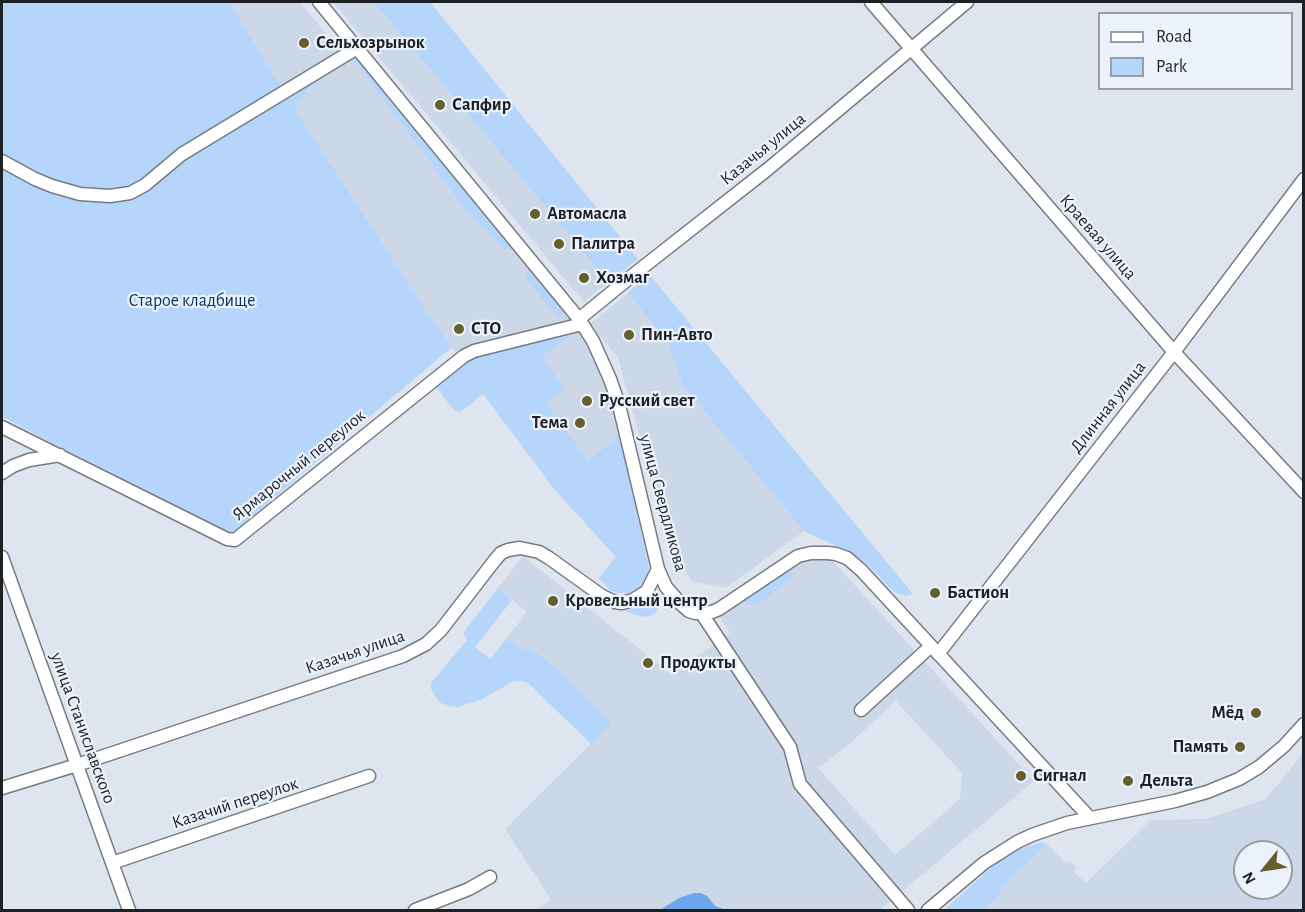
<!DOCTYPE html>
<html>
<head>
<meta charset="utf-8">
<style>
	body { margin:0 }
	#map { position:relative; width:1305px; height:912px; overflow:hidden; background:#dee5ee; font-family:"Alegreya Sans",sans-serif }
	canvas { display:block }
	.frame { position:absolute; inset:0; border:3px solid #1e2124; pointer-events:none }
	.legend { position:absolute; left:1098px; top:12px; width:195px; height:78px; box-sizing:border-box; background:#ebf2fb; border:2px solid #999ea5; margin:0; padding:8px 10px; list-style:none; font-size:18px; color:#1e2124 }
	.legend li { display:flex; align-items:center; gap:12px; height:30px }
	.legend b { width:30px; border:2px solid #999ea5 }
	.north { position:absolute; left:1233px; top:840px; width:60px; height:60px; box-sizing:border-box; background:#ebf2fb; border:2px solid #999ea5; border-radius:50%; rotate:240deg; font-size:16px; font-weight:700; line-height:24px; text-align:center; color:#1e2124 }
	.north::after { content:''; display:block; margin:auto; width:21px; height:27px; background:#645f2c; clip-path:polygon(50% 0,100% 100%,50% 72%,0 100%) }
</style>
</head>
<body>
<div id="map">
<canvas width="1305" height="912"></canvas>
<div class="frame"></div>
<ul class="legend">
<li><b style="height:8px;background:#fff"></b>Road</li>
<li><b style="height:16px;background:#b6d5fb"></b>Park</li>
</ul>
<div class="north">N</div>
</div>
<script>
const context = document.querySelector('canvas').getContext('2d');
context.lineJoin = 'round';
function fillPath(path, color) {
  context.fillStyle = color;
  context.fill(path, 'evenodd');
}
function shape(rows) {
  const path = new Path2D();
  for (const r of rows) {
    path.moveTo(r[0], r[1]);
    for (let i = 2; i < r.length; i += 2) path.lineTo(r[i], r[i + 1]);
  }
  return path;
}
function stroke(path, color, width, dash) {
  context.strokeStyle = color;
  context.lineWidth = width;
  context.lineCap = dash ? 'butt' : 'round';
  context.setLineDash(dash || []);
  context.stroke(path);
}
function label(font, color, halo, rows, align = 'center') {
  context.font = font + ' "Alegreya Sans",sans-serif';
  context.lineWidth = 4.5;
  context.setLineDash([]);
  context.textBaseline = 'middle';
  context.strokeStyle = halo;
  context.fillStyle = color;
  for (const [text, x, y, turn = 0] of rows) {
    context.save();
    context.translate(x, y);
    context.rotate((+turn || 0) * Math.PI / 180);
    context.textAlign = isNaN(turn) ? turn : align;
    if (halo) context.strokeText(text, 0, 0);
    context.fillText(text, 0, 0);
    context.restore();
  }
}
fillPath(shape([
	[229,2,300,2,340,51,281,86],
	[333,2,374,2,608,282,584,302],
	[352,58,467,212,505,250,512,245,573,324,459,357,428,314,295,109,302,97,317,80],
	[628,293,667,341,683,386,804,531,726,588,693,582,678,561,666,532,618,358,590,324],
	[580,329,588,341,611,396,620,436,588,460,546,403,541,357],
	[523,556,672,675,730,633,718,615,793,565,812,557,831,559,1034,781,880,910,537,910,551,899,505,829,612,723,558,669,531,648,522,649,507,638,527,612,498,588],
	[896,701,962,773,960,799,895,855,818,768,846,747],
	[1303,753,1303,910,983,910,1001,893,1000,889,1047,844,1067,864,1070,861,1076,867,1073,871,1086,883,1151,820,1206,819,1266,799],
	[1245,852,1281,852,1281,888,1245,888]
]), '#ccd8e7');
fillPath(shape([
	[2,2,229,2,288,98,317,80,302,97,295,109,428,314,452,347,230,535,2,417],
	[374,2,430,2,638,259,608,282],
	[357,55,512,245,505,250,467,212,352,58],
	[531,270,564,312,561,316,557,317,524,276,527,271],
	[649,274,913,594,906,596,894,592,866,563,855,555,804,531,683,386,667,341,628,293],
	[564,333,571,335,542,357,565,389,546,403,588,460,620,436,649,568,648,575,645,582,640,587,628,593,617,593,610,590,599,578,616,557,555,490,483,394,459,413,453,409,436,387,437,384,470,358],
	[787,570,791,572,792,576,763,601,754,606,746,604,744,601,746,599],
	[498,588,512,600,475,647,490,659,507,638,522,649,531,648,558,669,612,723,591,744,528,683,521,681,514,681,482,699,458,707,449,706,441,703,435,696,431,689,431,683,467,640,463,633],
	[649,602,657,604,658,606,657,611,653,615,643,617,627,612,626,607,629,606],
	[1041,842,1047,844,1001,888,1001,893,983,910,944,910,998,862,1019,850]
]), '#b6d5fb');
fillPath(shape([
	[694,893,701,893,707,896,715,906,726,910,660,910,679,898]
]), '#6da7ed');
const minor = shape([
	[319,2,579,319,593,341,610,379,619,405,658,569,666,587,681,604,689,611,695,613,712,612,719,609,798,556,811,553,828,553,836,554,847,558,861,570,1090,818],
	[871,2,1174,352,1304,492],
	[2,161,35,179,52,186,80,194,110,196,130,193,145,185,182,154,357,48],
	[579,319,633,275,768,169,967,2],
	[2,427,227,539,235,540,464,356,474,351,582,324],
	[2,473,13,466,29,460,60,455],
	[2,557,129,910],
	[702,614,790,747,800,784,908,910],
	[938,654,1174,352,1304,179],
	[861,710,931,646],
	[2,788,77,765,403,656,426,644,441,630,495,560,501,553,508,550,520,548,539,552,549,558,602,596,615,602,622,603,633,600,647,591,658,569],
	[112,863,369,776],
	[415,910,469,889,490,877],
	[928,910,984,863,1017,842,1032,835,1067,823,1175,801,1207,792,1239,779,1259,767,1284,746,1304,724]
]);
stroke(minor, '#757b83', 15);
stroke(minor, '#fff', 12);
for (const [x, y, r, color] of [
	[304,43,6,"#645f2c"],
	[440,105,6,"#645f2c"],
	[535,214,6,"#645f2c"],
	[559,244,6,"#645f2c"],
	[584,278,6,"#645f2c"],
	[459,329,6,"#645f2c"],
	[629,335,6,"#645f2c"],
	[587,401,6,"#645f2c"],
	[580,423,6,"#645f2c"],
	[935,593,6,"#645f2c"],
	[553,601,6,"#645f2c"],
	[648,663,6,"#645f2c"],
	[1256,713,6,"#645f2c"],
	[1240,747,6,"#645f2c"],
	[1021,776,6,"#645f2c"],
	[1128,781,6,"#645f2c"]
]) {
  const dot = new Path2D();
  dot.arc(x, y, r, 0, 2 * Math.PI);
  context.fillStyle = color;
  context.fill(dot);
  stroke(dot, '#ebf2fb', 2);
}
label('bold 18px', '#1e2124', '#ebf2fb', [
	["Сельхозрынок",316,43],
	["Сапфир",452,105],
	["Автомасла",547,214],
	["Палитра",571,244],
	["Хозмаг",596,278],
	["СТО",471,329],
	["Пин-Авто",641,335],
	["Русский свет",599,401],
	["Тема",568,423,"right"],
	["Бастион",947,593],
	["Кровельный центр",565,601],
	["Продукты",660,663],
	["Мёд",1244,713,"right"],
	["Память",1228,747,"right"],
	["Сигнал",1033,776],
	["Дельта",1140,781]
], 'left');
label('18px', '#1e2124', '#ebf2fb', [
	["Казачья улица",763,149,-39],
	["Краевая улица",1098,237,49],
	["Длинная улица",1108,407,-52],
	["Ярмарочный переулок",299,465,-39],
	["улица Свердликова",663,503,75],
	["Казачья улица",355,652,-19],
	["улица Станиславского",83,728,70],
	["Казачий переулок",235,803,-18]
]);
label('18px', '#07305c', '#ebf2fb', [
	["Старое кладбище",192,301]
]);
</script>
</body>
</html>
